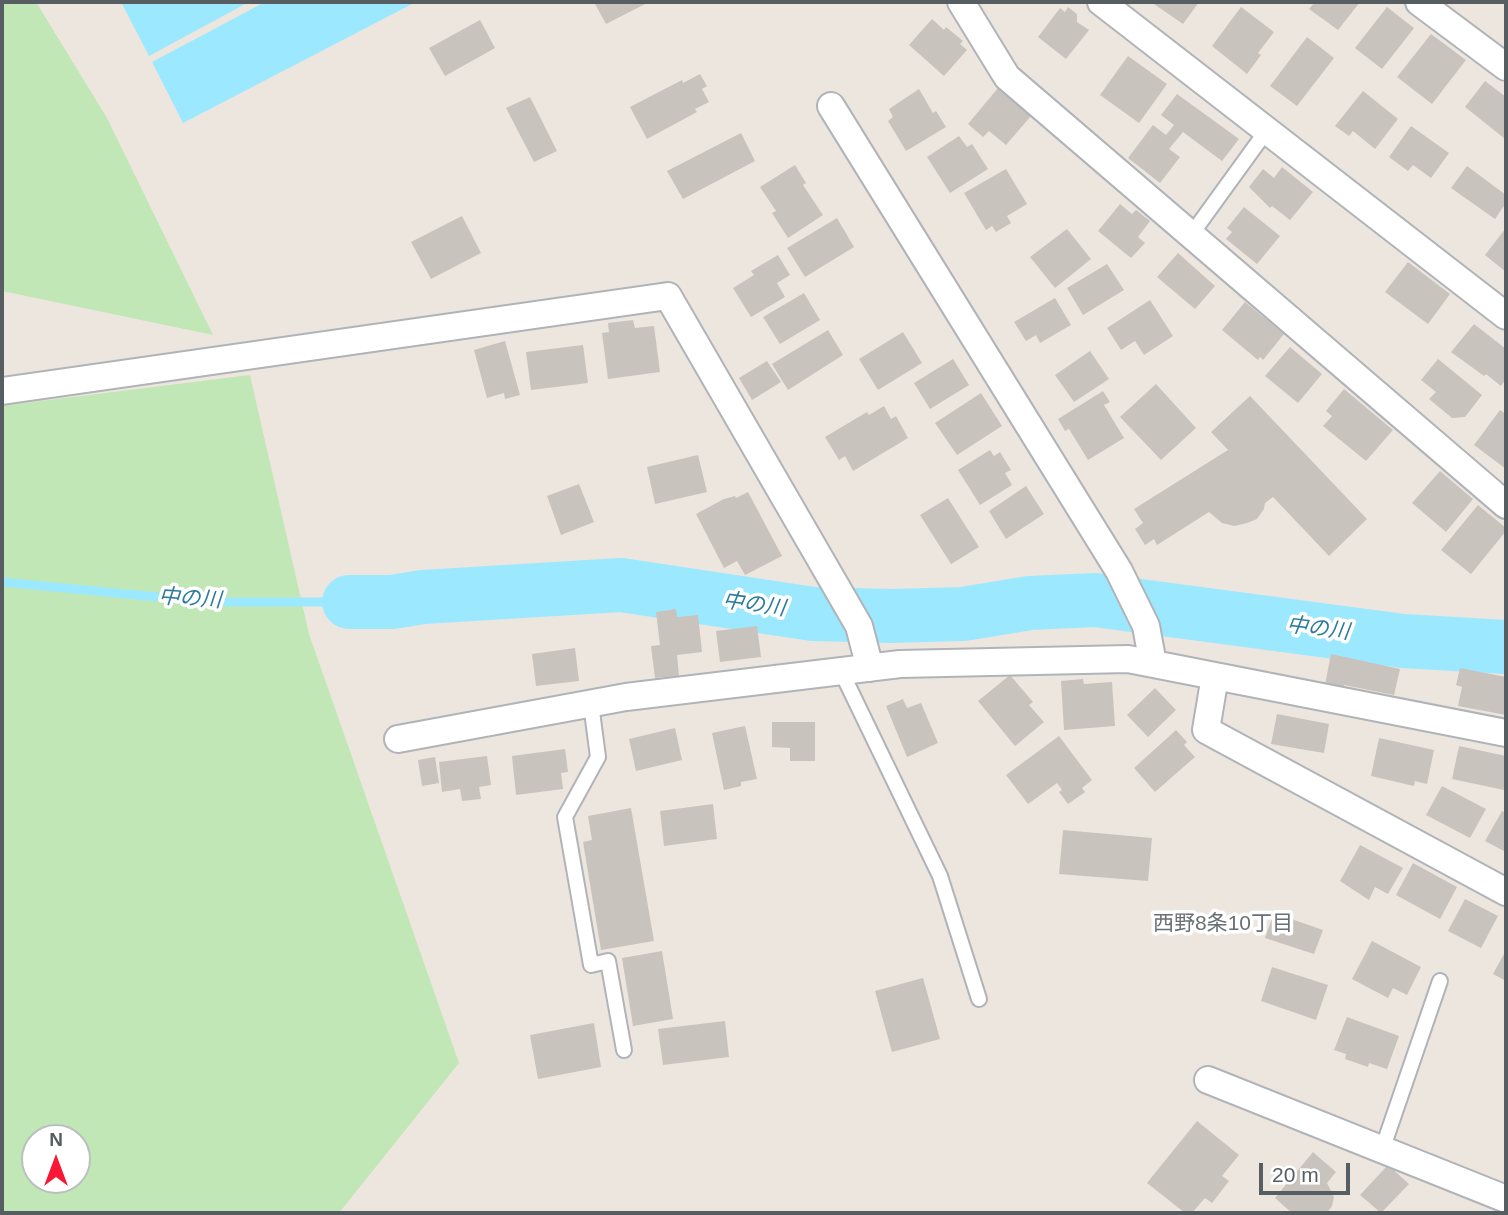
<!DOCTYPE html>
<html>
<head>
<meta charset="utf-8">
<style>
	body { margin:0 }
	#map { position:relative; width:1508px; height:1215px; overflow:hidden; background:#ede6de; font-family:Arial,sans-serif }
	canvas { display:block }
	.frame { position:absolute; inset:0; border:4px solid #575e61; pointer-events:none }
	.north { position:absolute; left:21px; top:1124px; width:70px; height:70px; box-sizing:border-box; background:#fff; border:2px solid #bcbfc0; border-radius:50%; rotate:0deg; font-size:19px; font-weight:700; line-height:28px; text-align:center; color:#575e61 }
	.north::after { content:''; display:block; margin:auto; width:24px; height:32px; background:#f81836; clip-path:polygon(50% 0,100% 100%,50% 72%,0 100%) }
	.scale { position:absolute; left:1259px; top:1163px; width:91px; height:32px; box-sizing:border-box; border:4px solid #575e61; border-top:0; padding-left:9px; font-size:21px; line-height:24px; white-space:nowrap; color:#575e61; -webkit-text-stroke:5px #fff; paint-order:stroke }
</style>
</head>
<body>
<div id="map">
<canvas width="1508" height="1215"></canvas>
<div class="frame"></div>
<div class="north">N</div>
<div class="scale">20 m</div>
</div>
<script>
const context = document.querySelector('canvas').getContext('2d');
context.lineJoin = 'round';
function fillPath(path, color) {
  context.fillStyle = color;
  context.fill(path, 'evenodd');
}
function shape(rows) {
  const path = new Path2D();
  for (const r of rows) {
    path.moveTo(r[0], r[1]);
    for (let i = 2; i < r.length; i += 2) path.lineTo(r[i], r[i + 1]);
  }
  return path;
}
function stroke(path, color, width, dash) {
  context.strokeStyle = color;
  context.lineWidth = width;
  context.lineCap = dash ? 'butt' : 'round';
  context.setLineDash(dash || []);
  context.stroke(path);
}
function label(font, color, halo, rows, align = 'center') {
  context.font = font + ' Arial,"Noto Sans JP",sans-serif';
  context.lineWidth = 7;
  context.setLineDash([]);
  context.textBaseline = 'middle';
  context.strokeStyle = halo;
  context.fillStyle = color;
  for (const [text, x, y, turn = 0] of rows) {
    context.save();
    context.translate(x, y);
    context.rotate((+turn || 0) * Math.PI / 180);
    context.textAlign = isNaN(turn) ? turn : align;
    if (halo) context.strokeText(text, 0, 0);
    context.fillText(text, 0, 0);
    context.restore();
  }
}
fillPath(shape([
	[2,2,36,2,107,118,213,335,2,291],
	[250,375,309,634,459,1063,339,1213,2,1213,2,376,8,405],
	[35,1138,77,1138,77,1180,35,1180]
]), '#c1e7b7');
fillPath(shape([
	[121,2,249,2,149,56],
	[265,2,416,2,183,123,152,62]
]), '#9ce9ff');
stroke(shape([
	[2,582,209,602,349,602]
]), '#9ce9ff', 9);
stroke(shape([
	[349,602,392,602,423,597,621,585,813,614,892,616,963,614,1030,603,1095,600,1403,641,1506,647]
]), '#9ce9ff', 54);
fillPath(shape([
	[594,2,649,2,606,24],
	[1151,2,1199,2,1183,24],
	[1315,2,1360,2,1338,30,1309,9],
	[1068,7,1077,14,1077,22,1089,30,1066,59,1038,37,1060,8,1065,12],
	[1241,7,1274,32,1258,53,1261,55,1247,74,1212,46],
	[1387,7,1414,28,1382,69,1355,48],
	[932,19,944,30,946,27,963,41,960,44,967,50,944,76,909,45],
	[480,20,495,48,445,76,429,48],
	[1431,34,1466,60,1432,104,1397,77],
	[1307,37,1334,58,1297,106,1270,86],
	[1128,56,1167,84,1139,123,1100,95],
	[700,74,707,86,702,89,709,102,695,109,697,112,647,139,630,107,682,80,683,83],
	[1485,81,1506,97,1504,138,1465,107],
	[998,88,1031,116,1006,145,989,131,983,137,968,124],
	[919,89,933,113,936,111,946,127,906,151,888,121,893,117,889,109],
	[1363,91,1398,119,1375,149,1353,131,1349,136,1335,126],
	[1177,94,1239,139,1222,161,1183,132,1169,149,1180,157,1160,183,1128,158,1153,125,1166,135,1174,125,1161,115],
	[530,97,557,151,534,162,506,108],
	[1411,126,1449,153,1431,178,1413,165,1408,171,1389,157],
	[741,133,755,161,683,199,667,171],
	[959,136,967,147,972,144,988,169,950,193,927,157],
	[795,165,806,183,803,185,823,215,788,238,772,213,776,211,760,187],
	[1467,166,1506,195,1506,203,1495,219,1451,188],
	[1282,167,1313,192,1290,220,1272,206,1270,208,1249,187,1263,169,1274,178],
	[1006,169,1027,204,1007,216,1011,223,996,232,992,226,986,230,964,193],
	[1120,204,1132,214,1136,210,1150,221,1138,237,1145,243,1131,258,1098,231],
	[1244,207,1280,236,1257,264,1226,239,1232,232,1227,228],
	[462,216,481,253,431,279,411,242],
	[837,218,854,247,805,277,787,248],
	[1506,228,1506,272,1485,255],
	[1067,229,1091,259,1055,288,1030,257],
	[1178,253,1215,286,1195,309,1157,277],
	[778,255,790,275,777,283,785,297,751,317,733,288,754,275,751,271],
	[1408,262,1450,294,1428,324,1385,292],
	[1107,264,1124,290,1083,315,1067,288],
	[804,293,820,320,780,344,763,317],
	[1055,298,1071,325,1040,343,1036,335,1026,341,1014,322],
	[1150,300,1173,336,1144,355,1135,341,1121,350,1107,328],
	[1245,302,1284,334,1263,360,1260,357,1258,360,1222,330],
	[633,320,635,328,654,326,660,372,608,379,602,333,609,332,608,323],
	[1474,324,1506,349,1506,379,1501,386,1486,374,1484,376,1451,352],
	[828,330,843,355,788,390,772,364],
	[903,332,922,363,878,390,859,359],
	[505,341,520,395,505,399,504,393,487,398,474,350],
	[583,345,588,383,531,390,526,352],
	[1290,347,1322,374,1298,403,1265,376],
	[1090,351,1109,379,1074,402,1055,375],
	[953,359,969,385,930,409,914,383],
	[1438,359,1482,395,1465,417,1452,418,1429,399,1436,392,1421,380],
	[767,361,781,382,752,400,739,378],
	[1156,384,1196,428,1161,460,1120,417],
	[1344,389,1393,430,1366,461,1323,426,1332,416,1326,411],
	[1103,391,1110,402,1104,405,1124,438,1088,460,1069,429,1065,431,1058,419],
	[981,393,1002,426,957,455,935,423],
	[1250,396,1367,519,1329,556,1273,497,1265,503,1264,509,1257,519,1247,523,1234,526,1222,523,1209,512,1157,545,1154,539,1145,545,1135,529,1143,523,1134,509,1228,450,1211,432],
	[884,406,891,419,896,416,908,438,853,471,845,456,839,460,825,437,867,412,869,415],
	[1500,410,1506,414,1506,469,1474,445],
	[990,450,994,456,1000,452,1011,470,1005,473,1012,485,980,505,958,470],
	[698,455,707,492,655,504,647,467],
	[1440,471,1473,499,1446,532,1412,503],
	[579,484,594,522,561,535,547,496],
	[1026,486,1044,514,1006,539,989,511],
	[748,492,782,556,745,575,737,561,724,568,696,514,724,499,735,496,736,498],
	[948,498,979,547,951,564,920,515],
	[1478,505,1506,528,1506,531,1471,574,1441,550],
	[676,609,677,617,698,615,702,652,677,655,679,676,655,678,651,646,660,645,656,612],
	[757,626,761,657,720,662,716,631],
	[575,648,579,681,536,686,532,654],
	[1331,654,1400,669,1394,695,1344,685,1343,689,1325,685],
	[1460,668,1506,677,1506,715,1458,706,1462,687,1456,685],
	[1010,675,1033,702,1029,705,1044,722,1015,746,978,701],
	[1083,679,1084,684,1112,682,1115,726,1064,730,1061,681],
	[1155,688,1176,710,1148,737,1127,715],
	[903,699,907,708,921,703,938,743,907,757,886,706],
	[1277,714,1329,724,1324,753,1271,744],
	[772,722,815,722,815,761,790,761,790,748,772,747],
	[745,726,757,779,741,782,741,786,724,790,712,733],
	[675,728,682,760,636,771,629,739],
	[1176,730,1187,742,1184,745,1195,757,1155,792,1134,768],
	[1059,736,1092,780,1082,788,1085,792,1068,804,1059,792,1062,790,1057,783,1028,804,1006,775],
	[1379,738,1434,750,1427,784,1415,781,1414,786,1371,776],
	[1459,746,1506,756,1504,790,1452,779],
	[565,749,568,772,561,773,563,789,516,795,512,756],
	[487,756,491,785,479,787,481,799,462,801,460,789,442,792,439,762],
	[435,757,439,783,422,786,418,760],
	[1442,786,1486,809,1470,838,1426,815],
	[713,804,717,839,664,846,660,811],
	[631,808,654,941,601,950,583,842,592,840,588,816],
	[1502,811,1506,813,1506,852,1485,841],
	[1063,830,1152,838,1148,881,1059,874],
	[1360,845,1403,868,1388,894,1375,887,1369,900,1340,881],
	[1413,863,1457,887,1440,919,1396,895],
	[1465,899,1498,916,1481,948,1448,931],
	[1274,913,1323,930,1314,954,1265,938],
	[1372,941,1421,967,1407,995,1393,988,1388,998,1352,979],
	[1506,950,1506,981,1493,974],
	[662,951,673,1019,633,1026,622,958],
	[1272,967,1328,985,1316,1020,1261,1001],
	[923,978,940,1039,892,1052,875,991],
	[1347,1017,1399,1036,1387,1069,1369,1063,1368,1067,1345,1059,1346,1054,1334,1050],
	[725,1021,729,1057,663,1065,658,1029],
	[594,1023,601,1067,538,1079,530,1035],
	[1197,1121,1239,1155,1222,1176,1229,1181,1212,1203,1205,1198,1192,1213,1185,1213,1147,1183],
	[1313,1152,1336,1172,1327,1183,1334,1197,1332,1206,1327,1213,1292,1213,1275,1198],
	[1388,1165,1409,1184,1381,1213,1360,1195]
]), '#c9c3bd');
const lane = shape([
	[1191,235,1267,130],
	[841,671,940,876,979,999],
	[591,704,598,757,565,817,591,965,608,961,624,1050],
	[1382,1150,1440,981]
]);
const street = shape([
	[961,2,1007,77,1506,505],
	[1101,2,1506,316],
	[1419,2,1506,67],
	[831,106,1119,571,1146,626,1153,664],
	[2,391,668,296,859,626,870,668],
	[1215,676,1206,730,1506,892],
	[398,739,626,697,900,664,1128,659,1506,733],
	[1208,1080,1506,1199]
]);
stroke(lane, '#b0b4b8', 18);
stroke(street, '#b0b4b8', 30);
stroke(lane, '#fff', 14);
stroke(street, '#fff', 26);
label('italic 21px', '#2c7b9d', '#fff', [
	["中の川",190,599,4],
	["中の川",754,605,8],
	["中の川",1318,629,7]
]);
label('21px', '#687073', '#fff', [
	["西野8条10丁目",1223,924]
]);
</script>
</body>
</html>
